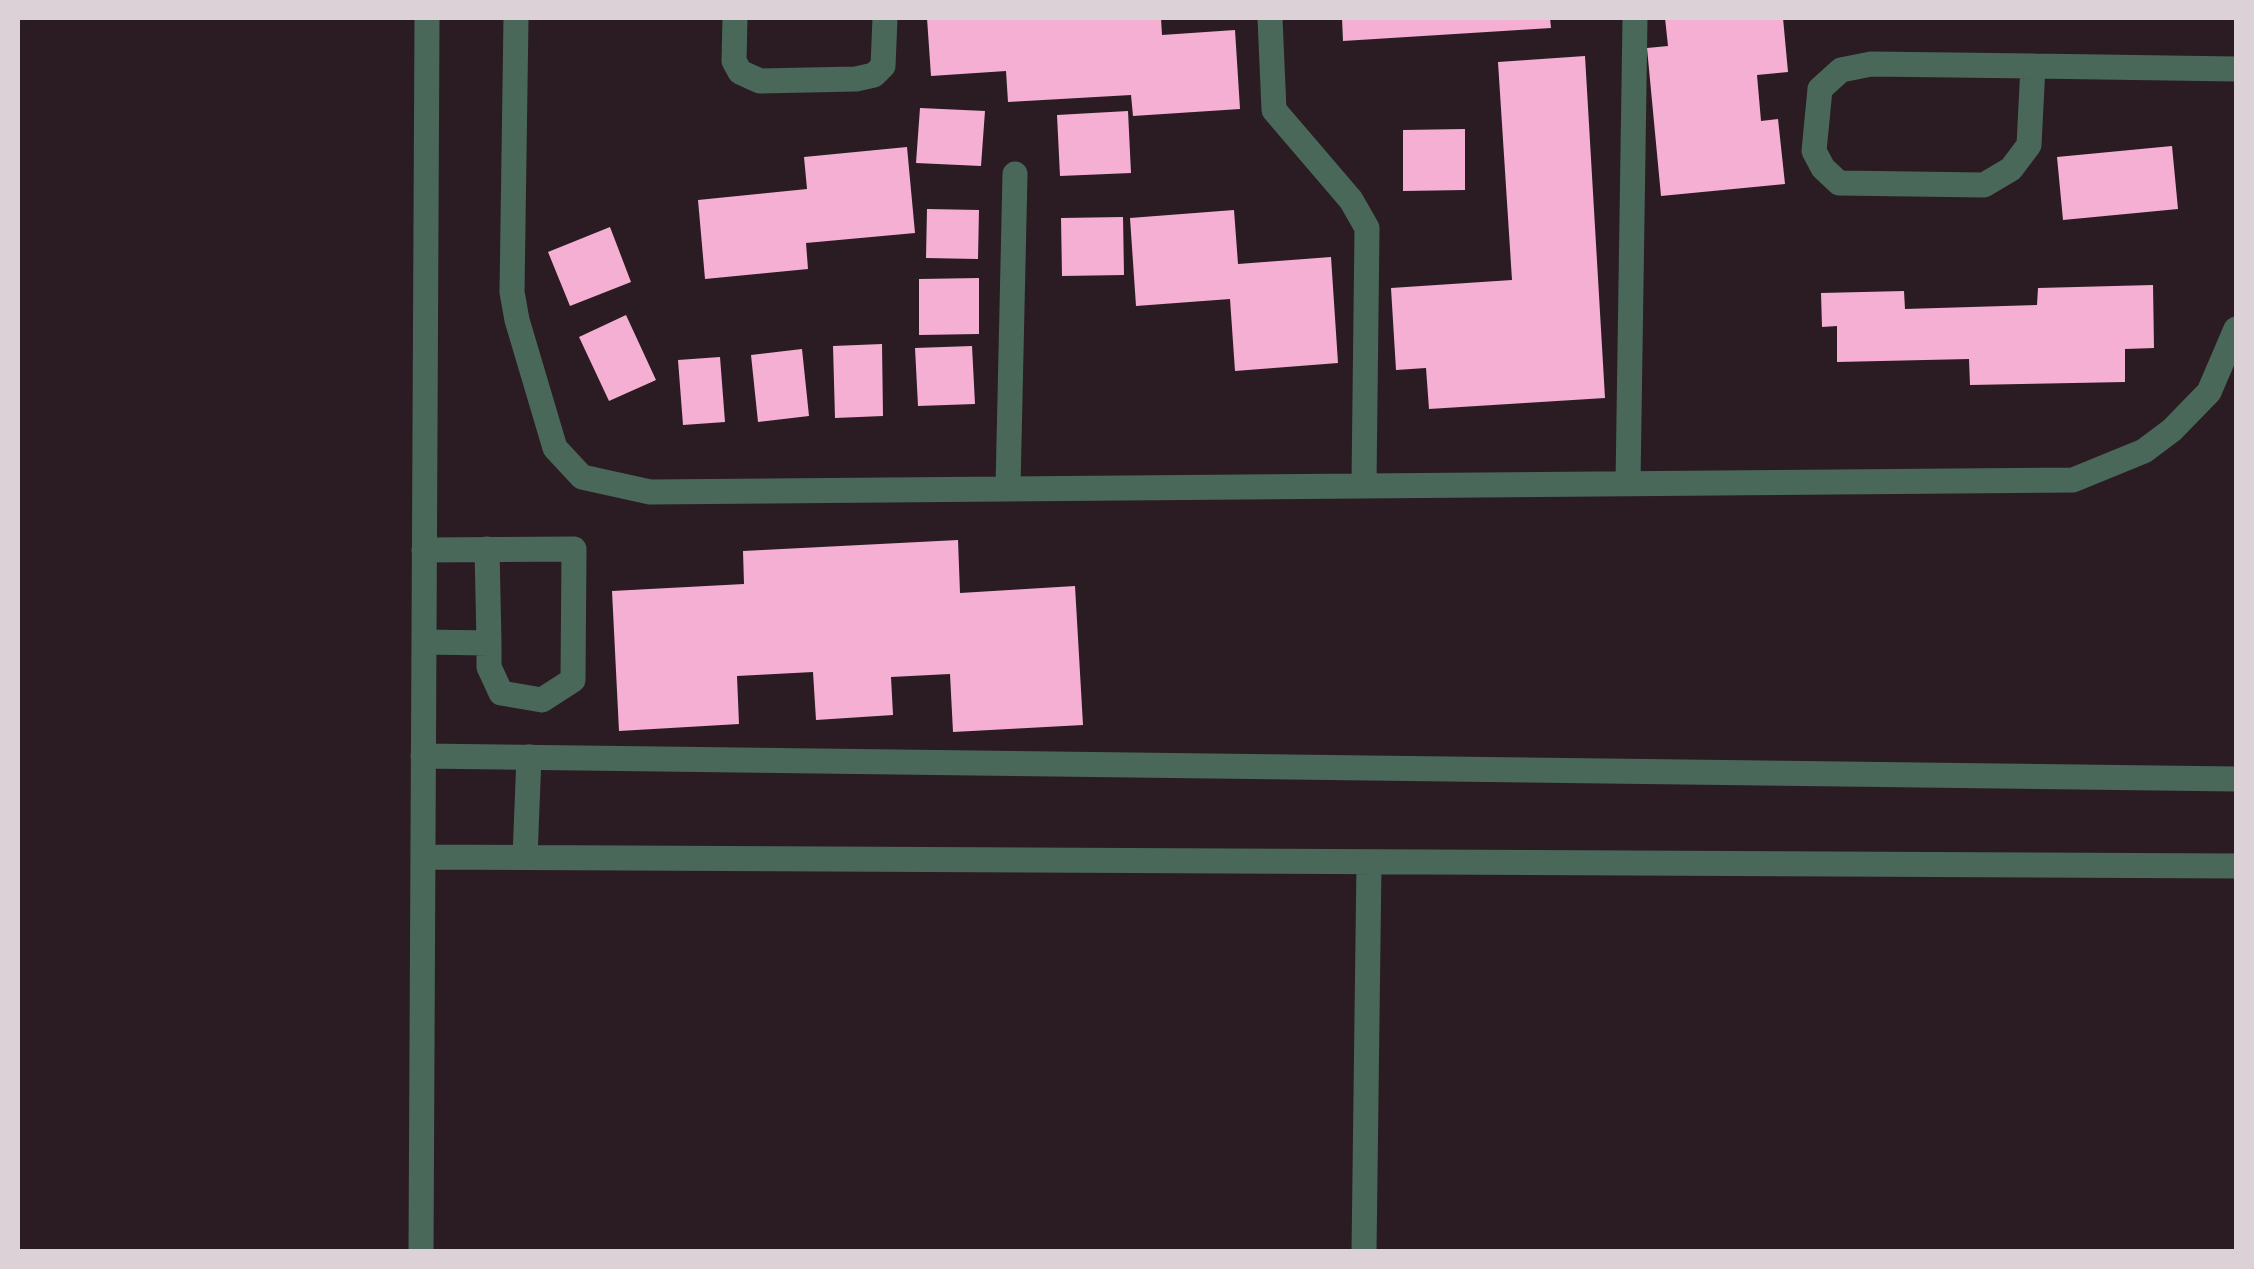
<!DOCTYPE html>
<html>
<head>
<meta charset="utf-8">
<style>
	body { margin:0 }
	#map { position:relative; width:2254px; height:1269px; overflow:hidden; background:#2b1c24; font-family:Barlow,sans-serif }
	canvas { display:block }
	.frame { position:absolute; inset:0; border:20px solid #dcd1d6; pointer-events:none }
</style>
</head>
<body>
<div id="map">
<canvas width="2254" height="1269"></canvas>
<div class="frame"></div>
</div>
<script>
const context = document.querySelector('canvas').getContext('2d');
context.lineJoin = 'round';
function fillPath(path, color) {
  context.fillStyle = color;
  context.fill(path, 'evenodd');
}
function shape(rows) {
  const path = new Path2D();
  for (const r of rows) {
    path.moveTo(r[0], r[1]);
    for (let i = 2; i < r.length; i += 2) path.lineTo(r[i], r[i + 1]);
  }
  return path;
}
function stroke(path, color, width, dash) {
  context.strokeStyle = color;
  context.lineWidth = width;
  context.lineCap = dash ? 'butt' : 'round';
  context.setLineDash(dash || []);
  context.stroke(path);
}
fillPath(shape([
	[927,18,1161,18,1162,35,1235,30,1240,109,1133,116,1131,95,1008,102,1006,71,931,76],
	[1342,18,1550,18,1551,28,1343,41],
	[1665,18,1783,18,1788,72,1757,75,1761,121,1778,119,1785,184,1661,196,1647,48,1668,46],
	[1585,56,1605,398,1429,409,1426,368,1396,370,1391,288,1512,280,1498,62],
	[920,108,985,111,981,166,916,163],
	[1128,111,1131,173,1060,176,1057,115],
	[1465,129,1465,190,1403,191,1403,130],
	[2172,146,2178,209,2063,220,2057,157],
	[907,147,915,233,806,243,808,269,705,279,698,200,807,189,804,157],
	[927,209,979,210,978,259,926,258],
	[1234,210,1238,264,1331,257,1338,363,1235,371,1230,299,1136,306,1130,218],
	[1123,217,1124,275,1062,276,1061,218],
	[610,227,631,282,570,306,548,252],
	[979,278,979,334,919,335,919,279],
	[2153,285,2154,348,2125,349,2125,382,1970,385,1969,359,1837,362,1837,326,1822,327,1821,293,1904,291,1905,309,2037,305,2038,288],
	[626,315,656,380,609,401,579,337],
	[882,344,883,416,835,418,833,346],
	[972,346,975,404,918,406,915,348],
	[802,349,809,416,758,422,751,355],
	[720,357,725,422,683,425,678,360],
	[958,540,960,593,1075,586,1083,725,953,732,950,674,891,677,893,715,816,720,813,672,737,676,739,724,619,731,612,591,744,584,743,551]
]), '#f5afd2');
stroke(shape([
	[516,18,512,292,517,320,555,448,582,477,650,492,2073,480,2144,451,2172,430,2209,392,2236,329],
	[735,18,734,61,740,72,760,81,856,79,874,75,883,66,885,18],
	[1270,18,1274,110,1351,200,1367,228,1364,483],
	[2033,66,2029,145,2011,169,1984,185,1839,183,1823,168,1814,151,1820,89,1841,70,1871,64,2033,66,2236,69],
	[1628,483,1635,18],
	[1008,487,1015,174],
	[487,549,489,643],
	[424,642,489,643,489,667,501,693,542,700,573,680,574,549,424,550],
	[423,756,2236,779],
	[423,857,2236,866],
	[525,857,529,757],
	[421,1252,427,18],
	[1364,1252,1369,862]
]), '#49685a', 25);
</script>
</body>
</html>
